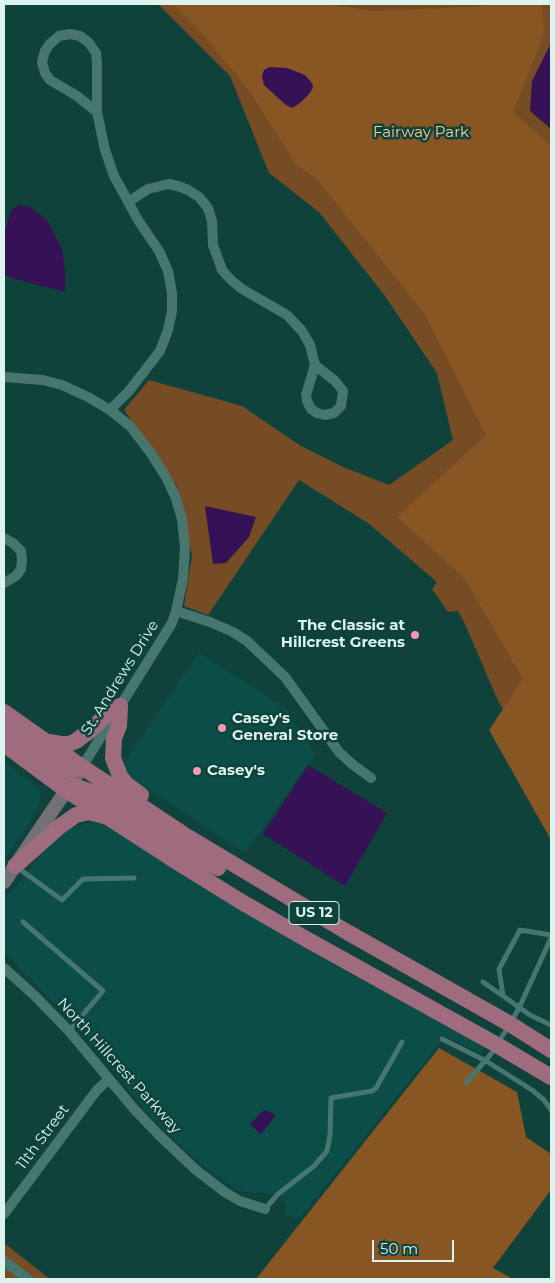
<!DOCTYPE html>
<html>
<head>
<meta charset="utf-8">
<style>
	body { margin:0 }
	#map { position:relative; width:555px; height:1283px; overflow:hidden; background:#10423c; font-family:Montserrat,sans-serif }
	canvas { display:block }
	.frame { position:absolute; inset:0; border:5px solid #dbf4ef; pointer-events:none }
	.scale { position:absolute; left:372px; top:1240px; width:82px; height:22px; box-sizing:border-box; border:2px solid #dbf4ef; border-top:0; padding-left:6px; font-size:15px; line-height:18px; white-space:nowrap; color:#dbf4ef; -webkit-text-stroke:4px #10423c; paint-order:stroke }
</style>
</head>
<body>
<div id="map">
<canvas width="555" height="1283"></canvas>
<div class="frame"></div>
<div class="scale">50 m</div>
</div>
<script>
const context = document.querySelector('canvas').getContext('2d');
context.lineJoin = 'round';
function fillPath(path, color) {
  context.fillStyle = color;
  context.fill(path, 'evenodd');
}
function shape(rows) {
  const path = new Path2D();
  for (const r of rows) {
    path.moveTo(r[0], r[1]);
    for (let i = 2; i < r.length; i += 2) path.lineTo(r[i], r[i + 1]);
  }
  return path;
}
function stroke(path, color, width, dash) {
  context.strokeStyle = color;
  context.lineWidth = width;
  context.lineCap = dash ? 'butt' : 'round';
  context.setLineDash(dash || []);
  context.stroke(path);
}
function label(font, color, halo, rows, align = 'center') {
  context.font = font + ' Montserrat,sans-serif';
  context.lineWidth = 5;
  context.setLineDash([]);
  context.textBaseline = 'middle';
  context.strokeStyle = halo;
  context.fillStyle = color;
  for (const [text, x, y, turn = 0] of rows) {
    context.save();
    context.translate(x, y);
    context.rotate((+turn || 0) * Math.PI / 180);
    context.textAlign = isNaN(turn) ? turn : align;
    if (halo) context.strokeText(text, 0, 0);
    context.fillText(text, 0, 0);
    context.restore();
  }
}
fillPath(shape([
	[199,652,286,709,315,754,245,853,120,770],
	[4,761,33,784,38,790,40,797,39,806,32,818,4,860],
	[92,822,104,824,246,913,332,964,478,1041,484,1046,484,1049,482,1052,478,1052,445,1036,300,1218,285,1215,285,1204,278,1194,245,1192,235,1189,214,1174,189,1154,151,1117,85,1036,4,951,4,892,9,895,46,848,66,829]
]), '#0a4e47');
fillPath(shape([
	[158,4,551,4,551,777,499,703,465,624,458,611,448,612,432,589,437,582,368,523,299,480,208,615,184,606,192,556,177,486,124,410,149,380,242,406,301,446,343,467,389,485,453,440,437,373,385,296,319,212,269,173,230,76],
	[4,1243,50,1279,4,1279]
]), '#764c24');
fillPath(shape([
	[173,4,324,4,373,11,471,7,500,4,542,4,544,34,513,112,549,144,551,149,551,271,549,282,551,285,551,840,489,730,523,679,465,579,397,517,486,435,424,313,315,177,297,166,250,92,201,32],
	[439,1048,517,1092,526,1137,551,1154,551,1190,493,1268,513,1279,256,1279]
]), '#875623');
fillPath(shape([
	[551,43,551,129,530,111,532,81],
	[270,67,287,68,305,75,312,83,313,87,310,93,300,103,292,108,286,105,264,85,262,76,264,70],
	[19,205,30,207,48,221,62,249,65,269,65,292,11,278,4,274,4,234,11,211],
	[205,506,256,517,249,537,226,563,213,564],
	[308,765,387,813,345,886,263,834],
	[266,1110,276,1115,261,1134,250,1125,261,1112]
]), '#351155');
stroke(shape([
	[18,868,62,900,83,879,134,878],
	[23,922,103,991,69,1031],
	[483,982,530,1015,551,1025],
	[503,996,499,969,520,930,551,935],
	[442,1039,486,1061,532,1090,544,1100,551,1110],
	[466,1083,491,1054,510,1024,519,1008,551,938],
	[265,1209,278,1194,314,1166,327,1151,330,1135,331,1098,372,1091,376,1088,402,1042]
]), '#46766e', 5);
stroke(shape([
	[97,112,77,96,50,80,45,73,42,62,45,51,50,44,59,36,70,34,80,36,89,43,96,53,97,63,97,112,105,150,114,176,124,194,138,220,159,251,168,271,172,293,172,311,168,330,160,351,129,391,110,410],
	[128,202,148,189,169,184,178,186,188,190,199,197,208,208,212,221,213,245,222,270,231,280,242,289,287,315,302,331,310,345,315,365,306,395,307,401,311,409,317,413,325,415,334,413,341,406,343,391,335,381,315,365],
	[4,377,43,380,62,385,88,397,110,410,130,426,150,452,166,477,175,496,182,519,185,548,183,579,176,611,172,623,82,767],
	[4,538,13,543,21,551,22,560,21,569,16,576,4,583],
	[176,611,210,622,233,632,247,641,285,677,339,752,352,764,371,778],
	[4,968,35,996,69,1031,135,1110,159,1135,196,1170,226,1193,240,1201,265,1209],
	[4,1214,97,1090,109,1079],
	[4,1261,28,1279]
]), '#46766e', 10);
stroke(shape([
	[4,882,82,767]
]), '#727176', 14);
stroke(shape([
	[120,706,119,726,114,738,113,758,120,776,126,784,141,795],
	[4,712,82,767,183,834,347,932,510,1024,551,1050],
	[4,731,58,769,67,771,82,767],
	[49,742,61,744,69,744,76,741,88,732,110,712,120,706],
	[4,744,66,790,174,860,240,901,306,939,497,1045,551,1077],
	[68,789,74,786,95,793,163,838,218,868],
	[15,866,59,827,76,815,89,812,104,816]
]), '#9e6c7d', 16);
for (const [x, y, r, color] of [
	[415,635,5,"#f29ab0"],
	[222,728,5,"#f29ab0"],
	[197,771,5,"#f29ab0"]
]) {
  const dot = new Path2D();
  dot.arc(x, y, r, 0, 2 * Math.PI);
  context.fillStyle = color;
  context.fill(dot);
  stroke(dot, '#10423c', 2);
}
for (const [x, y, w] of [
	[314,913,50]
]) {
  const box = new Path2D();
  box.roundRect(x - w / 2, y - 11.5, w, 23, 4);
  context.fillStyle = '#10423c';
  context.fill(box);
  stroke(box, '#dbf4ef', 1);
}
label('bold 14px', '#dbf4ef', null, [
	["US 12",314,913]
]);
label('15px', '#fec898', '#10423c', [
	["Fairway Park",421,133]
]);
label('bold 15px', '#dbf4ef', '#10423c', [
	["The Classic at",405,626,"right"],
	["Hillcrest Greens",405,643,"right"],
	["Casey's",232,719],
	["General Store",232,736],
	["Casey's",207,771]
], 'left');
label('15px', '#dbf4ef', '#10423c', [
	["St. Andrews Drive",120,678,-58],
	["North Hillcrest Parkway",119,1066,48],
	["11th Street",43,1137,-53]
]);
</script>
</body>
</html>
